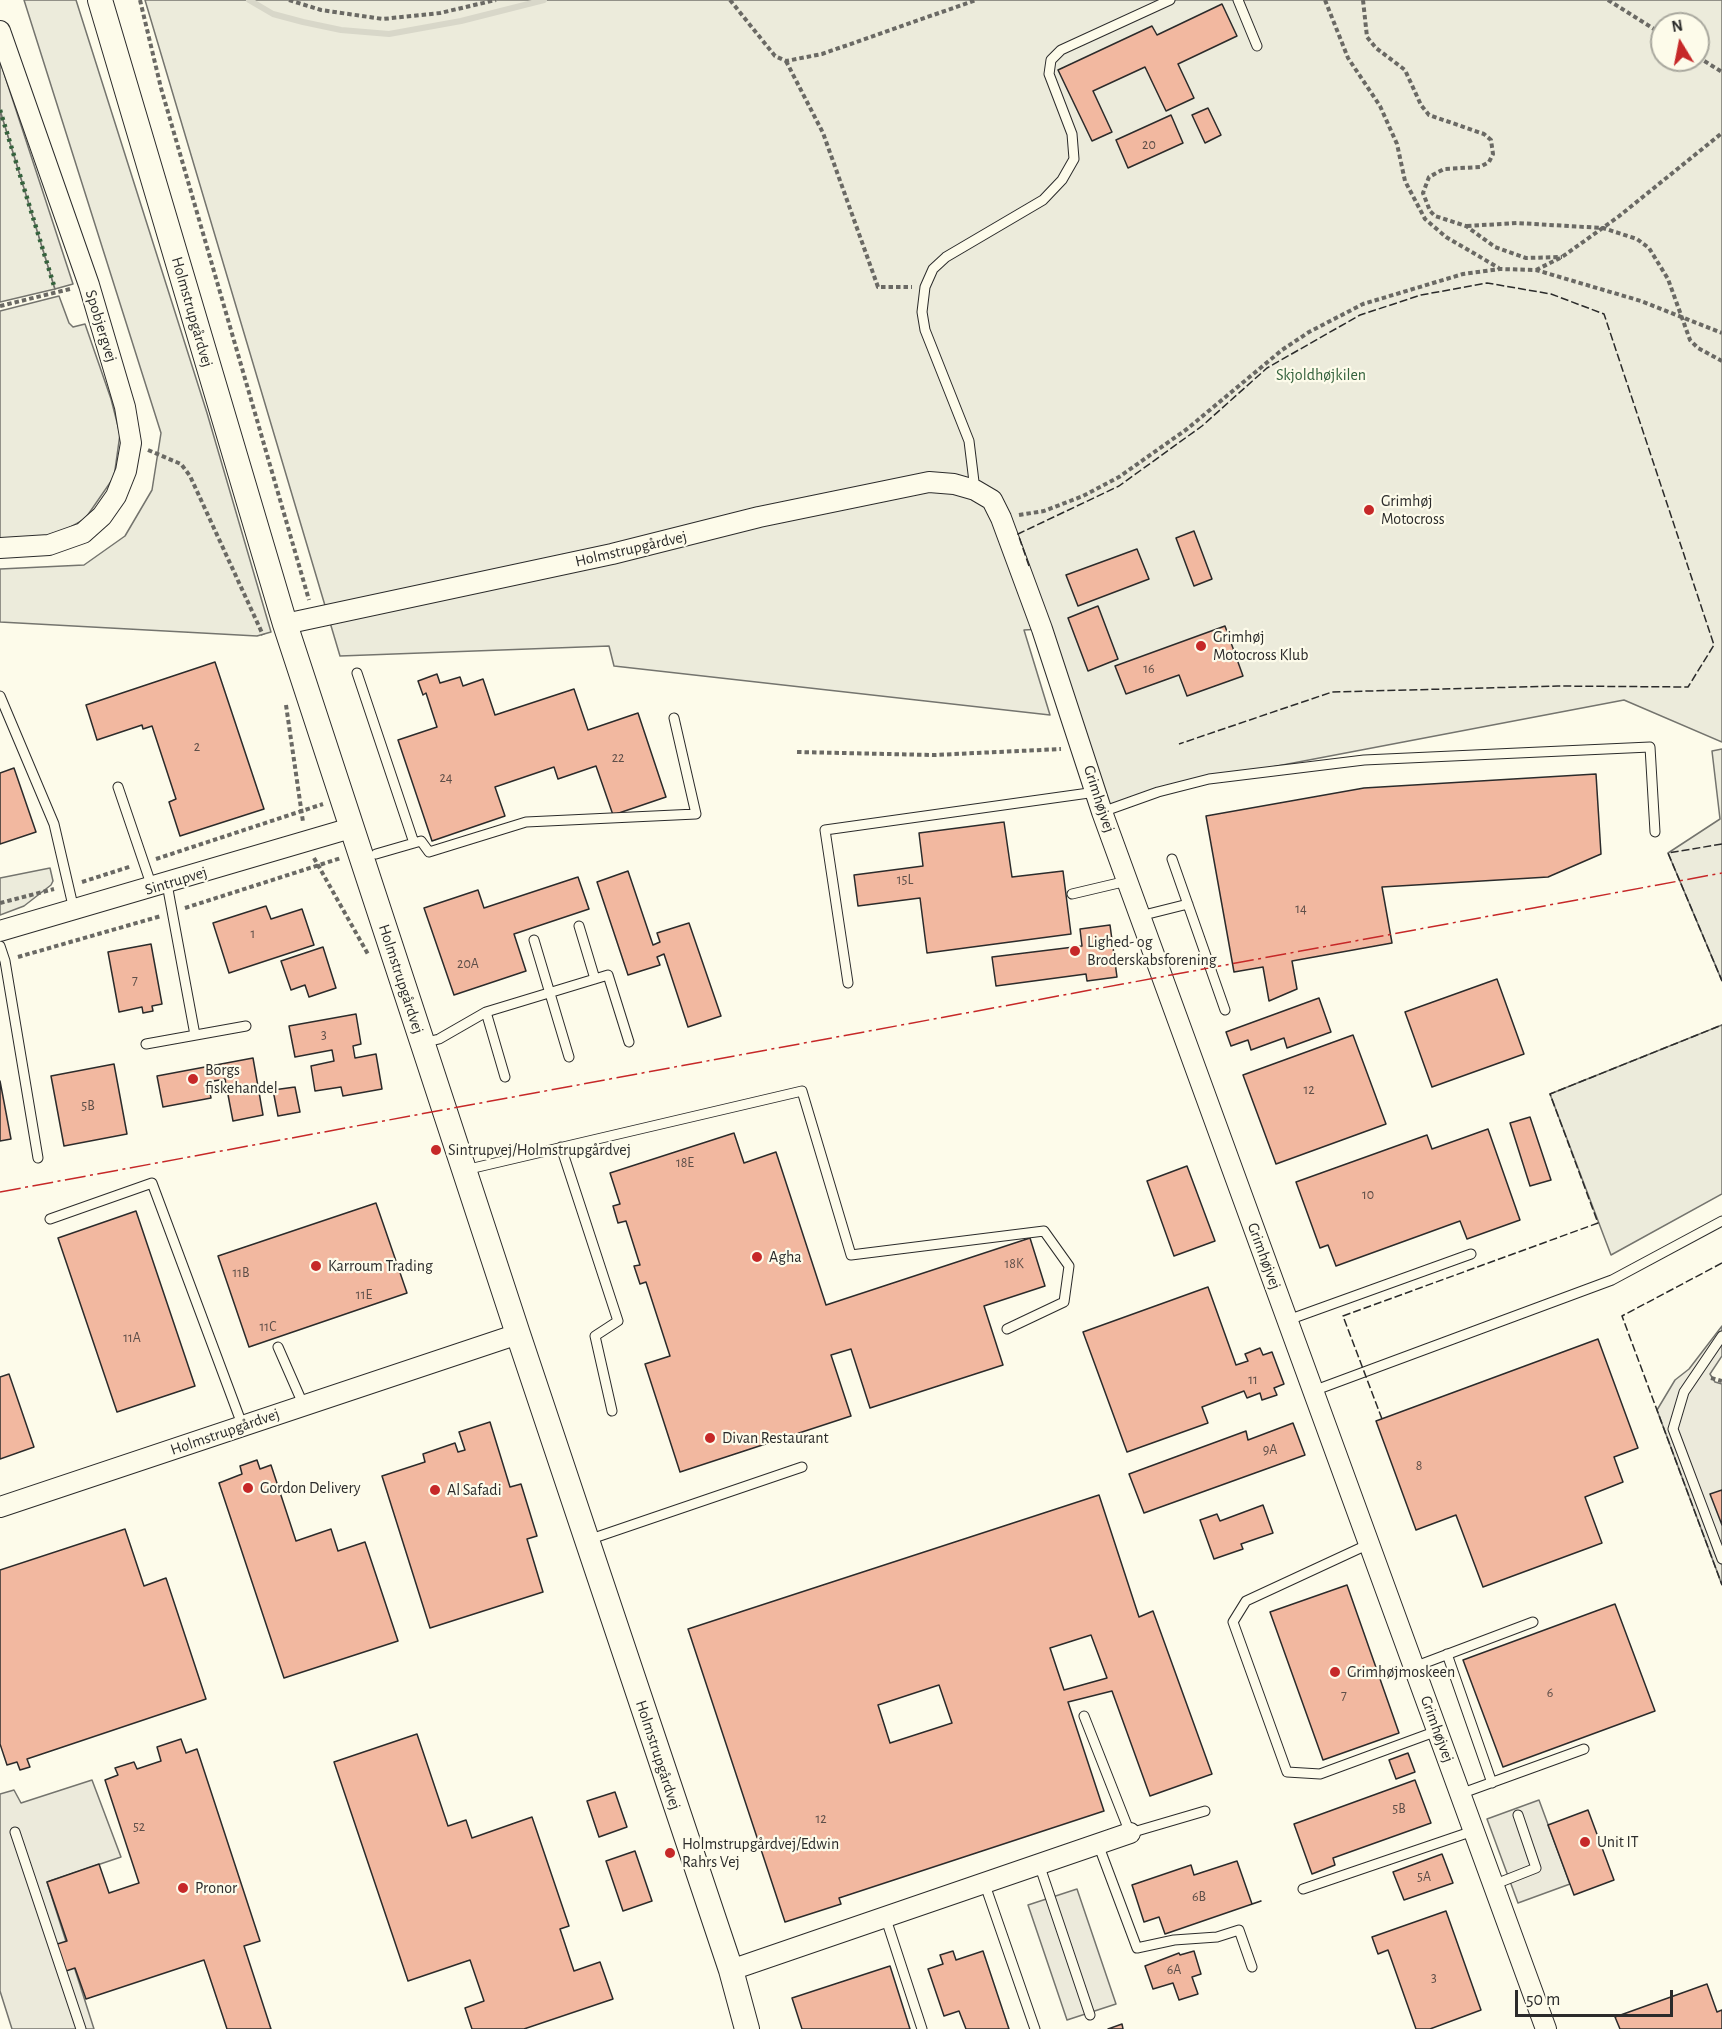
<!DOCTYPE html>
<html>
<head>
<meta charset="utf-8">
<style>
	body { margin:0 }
	#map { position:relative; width:1722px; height:2029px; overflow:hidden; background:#fdfbea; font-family:"Alegreya Sans",sans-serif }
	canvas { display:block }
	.north { position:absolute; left:1650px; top:12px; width:60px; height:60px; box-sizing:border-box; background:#fdfbea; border:2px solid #a9a89e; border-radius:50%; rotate:350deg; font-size:16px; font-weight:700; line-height:24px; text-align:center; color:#2b2b2b }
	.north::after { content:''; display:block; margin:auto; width:21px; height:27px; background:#c62828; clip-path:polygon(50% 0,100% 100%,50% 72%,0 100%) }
	.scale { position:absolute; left:1515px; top:1990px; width:158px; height:27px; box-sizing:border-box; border:3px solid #2b2b2b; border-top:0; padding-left:8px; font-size:18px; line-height:21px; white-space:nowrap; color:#2b2b2b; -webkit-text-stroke:4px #fdfbea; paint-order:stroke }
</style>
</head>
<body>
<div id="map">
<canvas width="1722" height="2029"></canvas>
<div class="north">N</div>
<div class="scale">50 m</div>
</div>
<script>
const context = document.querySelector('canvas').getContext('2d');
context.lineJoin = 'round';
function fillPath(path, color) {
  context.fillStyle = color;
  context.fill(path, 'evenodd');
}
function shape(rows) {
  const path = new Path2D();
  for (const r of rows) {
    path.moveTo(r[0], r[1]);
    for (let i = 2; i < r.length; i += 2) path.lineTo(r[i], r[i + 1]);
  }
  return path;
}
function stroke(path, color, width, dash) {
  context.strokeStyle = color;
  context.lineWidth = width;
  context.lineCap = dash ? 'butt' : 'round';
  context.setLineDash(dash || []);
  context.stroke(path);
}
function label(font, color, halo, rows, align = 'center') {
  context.font = font + ' "Alegreya Sans",sans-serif';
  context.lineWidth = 4.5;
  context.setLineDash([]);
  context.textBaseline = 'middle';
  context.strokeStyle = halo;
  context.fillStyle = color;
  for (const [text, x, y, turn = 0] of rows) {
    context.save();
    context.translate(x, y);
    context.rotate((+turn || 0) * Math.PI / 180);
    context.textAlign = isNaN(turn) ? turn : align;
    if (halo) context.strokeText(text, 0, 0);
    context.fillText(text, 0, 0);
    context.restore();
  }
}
const green = shape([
	[24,0,76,0,207,413,271,632,257,636,0,622,0,569,84,565,125,536,152,490,161,433,24,0],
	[145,0,1722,0,1722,742,1624,700,1209,779,1102,812,1041,629,1024,630,1050,715,614,666,609,646,340,656,145,0],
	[1662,24,1698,24,1698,60,1662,60,1662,24],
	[0,110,55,289,0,302,0,110],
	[59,296,69,323,73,327,85,324,111,399,120,434,114,477,85,519,67,529,42,537,0,538,0,311,59,296],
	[1722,749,1722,981,1668,853,1720,819,1712,751,1722,749],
	[50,868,53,881,51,885,24,906,0,915,0,878,50,868],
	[1722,1025,1722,1194,1611,1255,1550,1094,1722,1025]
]);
fillPath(green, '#ecebdb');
stroke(green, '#74746e', 1.5);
const parking = shape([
	[0,61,73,284,55,289,0,110,0,61],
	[1722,1326,1722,1356,1710,1374,1715,1382,1722,1384,1722,1585,1657,1410,1675,1380,1689,1369,1722,1326],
	[92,1780,121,1857,47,1882,94,2029,12,2029,0,1991,0,1794,14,1790,21,1803,92,1780],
	[1539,1800,1570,1884,1518,1903,1487,1819,1539,1800],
	[1077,1889,1116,2004,1067,2020,1028,1905,1077,1889]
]);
fillPath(parking, '#eceadb');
stroke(parking, '#74746e', 1.5);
stroke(shape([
	[249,0,273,14,303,22,341,30,389,34,461,21,544,0]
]), '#d8d7c9', 6);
const building = shape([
	[1222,4,1237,36,1178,64,1194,98,1166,111,1145,67,1093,91,1112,132,1092,141,1058,70,1152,26,1157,35,1222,4],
	[1208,108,1221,135,1205,143,1192,115,1208,108],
	[1171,115,1183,143,1128,168,1116,140,1171,115],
	[1194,531,1212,579,1194,586,1176,538,1194,531],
	[1137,549,1149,579,1078,606,1066,575,1137,549],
	[1098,606,1118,659,1088,671,1068,618,1098,606],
	[1225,626,1243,676,1187,696,1179,675,1126,694,1115,666,1225,626],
	[215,662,264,809,180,836,169,802,176,799,152,726,143,729,142,725,97,740,86,705,215,662],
	[437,674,440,683,460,677,463,686,483,679,495,715,574,689,588,730,638,713,666,797,613,815,596,766,558,779,554,767,495,787,505,816,432,841,398,740,437,727,426,693,423,695,418,681,437,674],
	[14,768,36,832,0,844,0,773,14,768],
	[1596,774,1601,854,1548,877,1382,887,1392,943,1292,961,1297,989,1269,1001,1263,967,1234,972,1206,816,1364,788,1596,774],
	[1004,822,1012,877,1063,871,1071,934,927,953,920,898,858,906,854,875,923,866,919,833,1004,822],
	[628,871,653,945,660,942,657,933,689,923,721,1016,688,1027,664,954,657,957,660,965,628,975,597,882,628,871],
	[578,877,589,909,514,934,526,971,454,995,424,908,478,890,484,908,578,877],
	[266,906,271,919,302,909,314,945,229,973,213,923,266,906],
	[1110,925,1117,977,1087,981,1086,974,996,986,992,957,1082,946,1080,929,1110,925],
	[151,944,162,1004,152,1006,153,1011,143,1013,142,1007,119,1012,108,952,151,944],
	[323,947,336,988,309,997,305,985,291,990,281,961,323,947],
	[1497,979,1524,1054,1432,1087,1405,1012,1497,979],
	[1319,998,1331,1032,1287,1048,1284,1038,1251,1050,1248,1040,1231,1046,1226,1032,1319,998],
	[356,1014,361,1044,353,1046,355,1058,376,1054,382,1089,343,1096,341,1087,315,1091,311,1066,334,1061,332,1050,295,1057,289,1026,356,1014],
	[1353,1035,1386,1124,1276,1164,1243,1075,1353,1035],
	[253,1058,263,1115,233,1121,225,1079,208,1082,211,1098,163,1107,157,1076,253,1058],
	[114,1064,127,1134,64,1146,51,1076,114,1064],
	[0,1081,11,1139,0,1141,0,1081],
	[295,1087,300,1112,278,1116,273,1090,295,1087],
	[1530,1117,1551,1180,1530,1186,1510,1123,1530,1117],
	[1488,1129,1520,1220,1467,1239,1460,1221,1336,1266,1328,1245,1320,1248,1296,1182,1427,1135,1432,1149,1488,1129],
	[734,1133,744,1163,776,1152,826,1305,1030,1238,1045,1286,984,1306,1003,1365,870,1408,851,1349,831,1355,851,1416,680,1472,645,1364,670,1356,646,1282,640,1284,634,1266,640,1265,626,1221,618,1223,613,1206,620,1204,610,1173,734,1133],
	[1187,1166,1215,1241,1174,1256,1147,1181,1187,1166],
	[376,1203,407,1293,249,1347,218,1256,376,1203],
	[136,1211,195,1386,117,1412,58,1238,136,1211],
	[1208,1287,1236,1365,1248,1361,1245,1354,1260,1348,1263,1355,1272,1352,1284,1384,1274,1388,1277,1395,1262,1400,1260,1393,1247,1398,1244,1391,1202,1407,1208,1423,1127,1452,1083,1332,1208,1287],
	[1598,1339,1638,1448,1614,1457,1623,1482,1585,1497,1602,1543,1483,1587,1456,1515,1416,1530,1376,1421,1598,1339],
	[9,1374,34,1447,0,1459,0,1377,9,1374],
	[490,1422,510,1487,521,1484,537,1536,527,1539,543,1592,430,1628,382,1476,425,1462,423,1454,455,1443,458,1452,465,1450,459,1432,490,1422],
	[1293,1423,1305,1455,1144,1513,1129,1474,1246,1431,1248,1440,1293,1423],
	[257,1460,260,1469,271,1465,296,1541,331,1529,338,1551,365,1542,398,1641,284,1678,219,1483,242,1474,240,1466,257,1460],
	[1722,1490,1722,1525,1710,1494,1722,1490],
	[1099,1495,1139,1617,1153,1611,1212,1774,1150,1796,1112,1691,1068,1702,1104,1811,839,1898,841,1904,785,1922,688,1629,1099,1495],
	[1091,1635,1107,1678,1064,1690,1050,1648,1091,1635],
	[939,1685,952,1723,890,1743,878,1705,939,1685],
	[1263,1505,1273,1533,1241,1544,1243,1549,1214,1559,1200,1520,1217,1514,1220,1521,1263,1505],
	[125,1529,144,1586,166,1578,206,1699,27,1759,30,1767,20,1770,17,1762,7,1765,0,1744,0,1570,125,1529],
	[1347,1585,1399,1733,1323,1760,1270,1612,1347,1585],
	[1615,1604,1655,1711,1503,1767,1463,1660,1615,1604],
	[417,1734,448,1826,466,1820,472,1838,532,1817,569,1926,560,1929,574,1971,600,1962,613,1999,524,2029,472,2029,465,2008,484,2001,470,1960,408,1981,334,1762,417,1734],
	[181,1739,186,1753,197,1749,260,1941,244,1946,271,2029,227,2029,204,1960,86,1999,75,1968,63,1972,54,1945,67,1941,47,1882,99,1864,109,1893,139,1883,105,1780,118,1775,115,1768,134,1762,137,1769,161,1761,157,1747,181,1739],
	[1408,1753,1415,1772,1396,1779,1389,1760,1408,1753],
	[1415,1780,1431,1823,1333,1858,1335,1865,1312,1874,1294,1824,1415,1780],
	[615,1792,627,1827,599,1837,587,1801,615,1792],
	[1588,1810,1614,1880,1574,1895,1548,1825,1588,1810],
	[635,1851,652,1901,623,1911,606,1861,635,1851],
	[1442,1854,1453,1883,1404,1900,1393,1872,1442,1854],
	[1237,1861,1252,1904,1261,1901,1165,1934,1159,1917,1144,1922,1132,1885,1191,1865,1194,1875,1237,1861],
	[1446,1911,1481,2010,1430,2029,1416,2029,1388,1950,1378,1954,1372,1937,1446,1911],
	[953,1951,956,1960,983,1951,1009,2029,966,2029,959,2011,944,2016,928,1969,943,1964,940,1955,953,1951],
	[1194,1951,1201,1974,1192,1977,1198,1994,1179,2000,1173,1983,1153,1989,1145,1966,1179,1953,1180,1955,1194,1951],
	[890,1966,910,2029,802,2029,792,1998,890,1966],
	[1707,1984,1717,2012,1722,2010,1722,2029,1620,2029,1615,2017,1707,1984],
	[1122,2024,1123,2029,1108,2029,1122,2024]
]);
fillPath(building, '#f2b8a0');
stroke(building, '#2b2b2b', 1.5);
const service = shape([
	[1238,0,1257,46],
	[975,490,969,441,925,330,922,312,925,287,933,269,946,257,1043,200,1062,180,1074,159,1072,134,1049,74,1051,60,1061,50,1170,0],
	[357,673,414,843],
	[0,696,54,824,74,910],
	[118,787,152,887],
	[1102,812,1158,792,1209,779,1364,760,1650,747,1655,832],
	[376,854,421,841,429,852,526,822,696,814,674,718],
	[1172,859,1225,1010],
	[167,884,195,1035],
	[1072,894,1127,881],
	[1140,916,1188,904],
	[579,926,595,979],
	[534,940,569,1057],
	[0,946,5,961,38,1158],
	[848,983,825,830,1096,792],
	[486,1012,505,1077],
	[423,1043,439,1039,486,1012,608,975,629,1042],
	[146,1044,246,1026],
	[561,1147,618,1321,595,1336,612,1411],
	[465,1170,802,1091,851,1255,1044,1231,1069,1266,1064,1302,1007,1329],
	[50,1219,152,1183,243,1427],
	[1288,1320,1471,1254],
	[1722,1336,1684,1392,1673,1429,1722,1559],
	[278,1347,303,1404],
	[1313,1391,1612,1280,1722,1221],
	[588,1540,802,1467],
	[1369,1544,1246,1601,1233,1622,1287,1772,1320,1774,1437,1731],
	[1447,1654,1492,1783],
	[1414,1667,1533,1622],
	[1084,1716,1130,1833,1205,1811],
	[1460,1794,1584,1749],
	[15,1832,81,2029],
	[1098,1844,1137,1948,1174,1940,1217,1937,1239,1930,1252,1967],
	[1039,1864,1090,2015],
	[984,1882,1035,2029],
	[1493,1885,1536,1868,1518,1815],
	[1303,1889,1473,1831],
	[885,1916,922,2029]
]);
const minor = shape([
	[0,31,89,285,125,407,131,443,126,471,116,496,102,516,83,533,49,545,0,548],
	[285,624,612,554,759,517,929,482,954,484,975,490,992,500,1001,518,1042,629,1102,812,1546,2029],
	[0,931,351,828],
	[0,1507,518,1334],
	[731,1970,1130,1833]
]);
const tertiary = shape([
	[100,0,285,624,518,1334,731,1970,747,2029]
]);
stroke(service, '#2b2b2b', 11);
stroke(minor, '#2b2b2b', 22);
stroke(tertiary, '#2b2b2b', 26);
stroke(shape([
	[140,0,161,88,309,600],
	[289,0,321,10,383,19,440,13,496,0],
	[730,0,775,56,786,61,822,54,976,0],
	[1325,0,1348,58,1380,106,1397,144,1405,181,1425,219,1446,237,1499,268],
	[1363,0,1367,37,1376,48,1405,70,1421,105,1429,115,1484,134,1491,140,1493,154,1489,162,1480,167,1444,169,1429,177,1423,193,1430,211,1435,216,1466,226,1495,247,1526,258,1562,257],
	[1608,0,1662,34],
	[1698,57,1722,72],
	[786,61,823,133,878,287,912,287],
	[1467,226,1517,223,1603,228,1637,239,1649,248,1668,279,1690,340,1698,348,1722,361],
	[1536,270,1562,257,1618,217,1722,133],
	[0,306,70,289],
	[148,450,181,464,190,476,263,635],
	[1019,515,1044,511,1083,496,1119,477,1187,429,1282,350,1309,332,1363,304,1463,274,1500,269,1536,270,1641,301,1722,333],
	[286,705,303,822],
	[797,752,934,755,1061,749],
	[314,858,369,956],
	[156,859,323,804],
	[82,882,132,866],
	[0,903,54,889],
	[185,908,341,858],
	[18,957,161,916],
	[1711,1378,1722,1381]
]), '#6a6964', 4, [4.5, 3]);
stroke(service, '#fdfbea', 9);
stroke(minor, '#fdfbea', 20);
stroke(tertiary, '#fdfbea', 24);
stroke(shape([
	[0,110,55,289]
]), '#34623c', 4.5, [3, 4.5]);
stroke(shape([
	[1029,566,1018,534,1119,486,1202,426,1267,368,1360,315,1421,295,1487,283,1551,294,1604,314,1714,645,1688,687,1558,686,1332,692,1179,744],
	[1722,844,1668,853,1722,981],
	[1722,1263,1622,1316,1722,1585],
	[1382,1419,1343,1316,1598,1223,1550,1094,1722,1025]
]), '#2b2b2b', 1.5, [8, 3]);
stroke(shape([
	[0,1192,1722,873]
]), '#c62828', 1.5, [21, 4.5, 3, 4.5]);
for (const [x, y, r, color] of [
	[1369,510,6,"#c62828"],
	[1201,646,6,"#c62828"],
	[1075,951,6,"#c62828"],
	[193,1079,6,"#c62828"],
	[436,1150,6,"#c62828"],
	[757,1257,6,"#c62828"],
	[316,1266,6,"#c62828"],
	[710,1438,6,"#c62828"],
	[248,1488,6,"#c62828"],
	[435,1490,6,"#c62828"],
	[1335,1672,6,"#c62828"],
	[1585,1842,6,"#c62828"],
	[670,1853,6,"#c62828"],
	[183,1888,6,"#c62828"]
]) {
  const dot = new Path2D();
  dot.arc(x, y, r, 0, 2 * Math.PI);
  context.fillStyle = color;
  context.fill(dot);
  stroke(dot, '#fdfbea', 2);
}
label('14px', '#5d4e48', null, [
	["20",1149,145],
	["16",1149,669],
	["2",197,747],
	["22",618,758],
	["24",446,778],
	["15L",905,880],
	["14",1301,909],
	["1",253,934],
	["20A",468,964],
	["7",135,980],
	["3",324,1035],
	["12",1309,1090],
	["5B",88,1106],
	["18E",685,1163],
	["10",1368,1195],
	["18K",1014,1264],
	["11B",241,1273],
	["11E",364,1295],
	["11C",268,1327],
	["11A",132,1338],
	["11",1253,1380],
	["9A",1270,1450],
	["8",1419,1466],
	["6",1550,1693],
	["7",1344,1695],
	["5B",1399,1809],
	["12",821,1819],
	["52",139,1827],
	["5A",1424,1877],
	["6B",1199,1897],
	["6A",1174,1970],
	["3",1434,1978]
]);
label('16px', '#2b2b2b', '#fdfbea', [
	["Holmstrupgårdvej",192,312,74],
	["Spobjergvej",101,326,73],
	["Holmstrupgårdvej",631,549,-13],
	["Grimhøjvej",1099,799,72],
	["Sintrupvej",176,881,-17],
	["Holmstrupgårdvej",401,979,72],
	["Grimhøjvej",1264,1256,70],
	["Holmstrupgårdvej",225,1432,-19],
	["Grimhøjvej",1437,1729,70],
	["Holmstrupgårdvej",658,1755,72]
]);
label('16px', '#34623c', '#fdfbea', [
	["Skjoldhøjkilen",1321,375]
]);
label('16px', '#2b2b2b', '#fdfbea', [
	["Grimhøj",1381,501],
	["Motocross",1381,519],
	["Grimhøj",1213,637],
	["Motocross Klub",1213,655],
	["Lighed- og",1087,942],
	["Broderskabsforening",1087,960],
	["Borgs",205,1070],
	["fiskehandel",205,1088],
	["Sintrupvej/Holmstrupgårdvej",448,1150],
	["Agha",769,1257],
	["Karroum Trading",328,1266],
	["Divan Restaurant",722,1438],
	["Gordon Delivery",260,1488],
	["Al Safadi",447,1490],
	["Grimhøjmoskeen",1347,1672],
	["Unit IT",1597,1842],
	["Holmstrupgårdvej/Edwin",682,1844],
	["Rahrs Vej",682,1862],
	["Pronor",195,1888]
], 'left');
</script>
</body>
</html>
